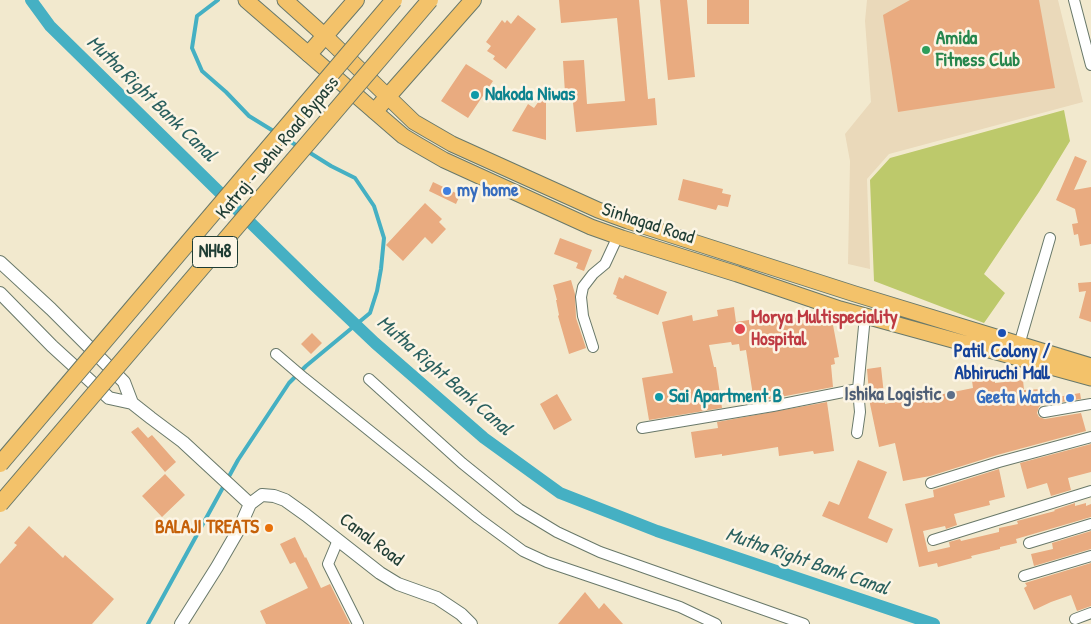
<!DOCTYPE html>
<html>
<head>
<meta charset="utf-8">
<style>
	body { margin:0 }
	canvas { display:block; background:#f2e9ce }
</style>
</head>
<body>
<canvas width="1091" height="624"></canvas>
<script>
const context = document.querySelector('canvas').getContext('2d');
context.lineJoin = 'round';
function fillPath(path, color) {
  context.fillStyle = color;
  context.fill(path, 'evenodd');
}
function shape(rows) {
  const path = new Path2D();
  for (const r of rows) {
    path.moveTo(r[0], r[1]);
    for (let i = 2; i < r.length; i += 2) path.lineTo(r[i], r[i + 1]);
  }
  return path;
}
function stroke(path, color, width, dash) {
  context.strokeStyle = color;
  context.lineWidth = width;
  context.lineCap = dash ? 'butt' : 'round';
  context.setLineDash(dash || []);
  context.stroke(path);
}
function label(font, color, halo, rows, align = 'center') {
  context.font = font + ' "Patrick Hand",sans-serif';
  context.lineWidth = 5;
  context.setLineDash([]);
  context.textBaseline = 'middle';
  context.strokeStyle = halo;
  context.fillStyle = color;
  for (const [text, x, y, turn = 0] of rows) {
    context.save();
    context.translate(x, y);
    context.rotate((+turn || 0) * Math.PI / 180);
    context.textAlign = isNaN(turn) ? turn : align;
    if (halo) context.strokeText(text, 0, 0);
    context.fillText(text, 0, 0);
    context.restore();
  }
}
fillPath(shape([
	[867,0,1058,0,1083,102,889,154,867,179,870,269,848,264,850,161,845,134,871,102,865,21]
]), '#ead9ba');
fillPath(shape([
	[1064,110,1070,141,1039,192,984,274,1005,293,984,323,874,281,870,180,890,158]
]), '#bdc96b');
stroke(shape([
	[218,0,197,16,192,48,202,71,226,92,249,116,275,132],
	[283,137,299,147],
	[148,624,238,460,289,383,306,366,370,313,377,291,381,269,384,238,374,206,355,178,331,166,307,151]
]), '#45b0c3', 4);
stroke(shape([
	[31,0,50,26,315,286,375,343,484,438,560,493,657,531,934,624]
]), '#45b0c3', 12);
fillPath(shape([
	[559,0,639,0,648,99,655,98,657,125,576,132,572,93,565,93,563,61,584,60,587,104,625,101,617,18,561,23],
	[660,0,687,0,695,77,668,80],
	[707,0,749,0,749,24,707,24],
	[910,0,1039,0,1055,88,898,112,883,15],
	[518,15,536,29,506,69,493,59,495,56,487,51,491,46,486,42,502,20,505,23,507,20,511,24],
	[466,64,493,81,468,118,441,101],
	[546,91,546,140,512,131,528,104,534,108],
	[1075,156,1087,161,1074,190,1091,187,1091,244,1080,246,1078,234,1074,235,1072,224,1078,223,1075,209,1056,200],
	[683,179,723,189,722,193,731,195,728,207,718,205,716,210,678,200],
	[433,182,460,195,456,204,429,191],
	[425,203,442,219,439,222,446,229,432,244,425,237,403,261,386,245],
	[560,238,592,250,584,271,576,268,578,263,554,254],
	[625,275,667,292,658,315,616,298,617,296,613,294,619,277,623,279],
	[571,280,575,294,576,318,586,348,569,354,558,316,559,315,556,300,557,300,553,285],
	[1091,282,1091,322,1079,318,1086,291,1079,292,1078,283],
	[734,307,736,322,781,315,833,325,839,357,834,358,835,364,831,365,833,387,754,402,746,350,740,351,739,344,732,345,731,342,709,345,714,367,716,367,722,408,649,420,642,378,673,373,662,322,692,315,693,321,718,316,717,310],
	[312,333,322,343,311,354,301,344],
	[881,367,885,404,903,400,904,402,973,388,971,373,994,371,995,383,1023,380,1024,390,1041,389,1041,392,1052,391,1052,398,1080,393,1081,399,1042,405,1039,407,1037,413,1039,417,1045,419,1081,413,1086,431,997,455,930,476,903,481,895,443,879,447,870,404,867,369],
	[557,394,572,420,554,430,540,404],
	[827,402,834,451,814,454,813,451,779,456,778,447,722,456,722,454,695,458,691,432,718,428,717,422],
	[138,427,148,438,152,435,176,462,165,472,131,432],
	[1091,444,1091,472,1068,478,1071,490,1051,496,1047,483,1027,489,1020,463],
	[858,460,887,472,868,518,893,529,887,543,822,516,829,501,839,505],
	[999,469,1005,497,989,501,990,505,954,514,957,525,946,529,945,526,923,531,928,552,950,547,949,542,960,539,961,541,999,532,999,528,1018,524,1017,521,1055,511,1054,510,1075,503,1075,506,1086,503,1086,506,1091,504,1091,517,1016,539,1017,543,1000,547,1000,549,971,556,972,558,938,567,937,563,919,567,905,504,934,497,933,490],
	[165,474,185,495,162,517,142,496],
	[29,526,63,558,65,555,114,599,92,624,0,624,0,564,17,545,14,543],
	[1091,531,1091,549,1034,566,1031,554,1053,549,1052,543],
	[295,537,305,558,306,557,321,588,330,584,350,624,266,624,260,611,308,588,295,562,290,564,280,544],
	[1091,563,1091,606,1077,611,1071,595,1051,602,1034,610,1024,588,1027,586,1025,583],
	[585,592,599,609,604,603,623,624,558,624]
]), '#e9ab80');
const minor = shape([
	[1074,0,1091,65],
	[1019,345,1050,238],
	[593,347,583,316,581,297,583,287,593,274,605,264,618,236],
	[276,354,304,378,478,518,523,551,547,562,680,607,716,624],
	[369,379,462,463,519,509,557,532,600,552,804,624],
	[1044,412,1091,404],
	[642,428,773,406,858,389],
	[857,433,860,412,858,389,865,316],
	[931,483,999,462,1091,437],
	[338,540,328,564,358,624],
	[933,540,1091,491],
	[1029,543,1091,524],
	[1024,576,1091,556],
	[1075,619,1091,613]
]);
const tertiary = shape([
	[0,262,51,309,124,382,132,403],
	[0,293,52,346,109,398,132,403,151,418,183,442,250,504,239,529,217,567,181,624],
	[250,504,262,495,274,496,285,500,306,515,380,573,398,584,437,598,461,614,471,624]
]);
const primary = shape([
	[246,0,403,136,418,145,444,160,591,227,622,238,737,274,840,309,1091,378],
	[285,0,325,36,414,122,452,144,598,210,628,221,855,294,1091,366]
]);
const trunk = shape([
	[309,54,356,0],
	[375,111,473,0]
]);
stroke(minor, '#69796a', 12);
stroke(tertiary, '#69796a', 14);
stroke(primary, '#69796a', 17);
stroke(trunk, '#69796a', 18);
stroke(minor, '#fff', 10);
stroke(tertiary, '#fff', 12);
stroke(primary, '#f3c26a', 15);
stroke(trunk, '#f3c26a', 16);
const trunkBridge = shape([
	[0,464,394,0],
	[0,504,430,0]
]);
stroke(trunkBridge, '#69796a', 18, []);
stroke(trunkBridge, '#f3c26a', 16);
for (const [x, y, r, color] of [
	[926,50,5,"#2e9e5b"],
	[475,95,5,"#0f9aa8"],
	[447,191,5,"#3f7fe0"],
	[740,329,6,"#e0444e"],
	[1002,333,5,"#1a4fb4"],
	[951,395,5,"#5c6f8a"],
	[659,397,5,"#0f9aa8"],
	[1070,398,5,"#3f7fe0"],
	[269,528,5,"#e8710a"]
]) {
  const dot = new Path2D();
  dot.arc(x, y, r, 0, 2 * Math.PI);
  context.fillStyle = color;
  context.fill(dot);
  stroke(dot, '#fcf5e5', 2);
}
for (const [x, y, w] of [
	[215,252,45]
]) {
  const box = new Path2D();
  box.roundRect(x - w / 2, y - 15.5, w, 31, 4);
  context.fillStyle = '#fcf5e5';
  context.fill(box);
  stroke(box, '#1f3d34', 1);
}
label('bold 18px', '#1f3d34', null, [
	["NH48",215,252]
]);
label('bold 19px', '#27864d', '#fcf5e5', [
	["Amida",936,39],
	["Fitness Club",936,61]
], 'left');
label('bold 19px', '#0d838f', '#fcf5e5', [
	["Nakoda Niwas",485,95],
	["Sai Apartment B",669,397]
], 'left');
label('19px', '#1f3d34', '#fcf5e5', [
	["Katraj - Dehu Road Bypass",278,148,-50],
	["Sinhagad Road",648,224,18],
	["Canal Road",371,540,37]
]);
label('bold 19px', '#366cbe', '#fcf5e5', [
	["my home",457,191],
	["Geeta Watch",1060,398,"right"]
], 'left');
label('bold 19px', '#be3a42', '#fcf5e5', [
	["Morya Multispeciality",751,318],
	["Hospital",751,340]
], 'left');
label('bold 19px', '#164399', '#fcf5e5', [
	["Patil Colony /",1002,352],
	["Abhiruchi Mall",1002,374]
]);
label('bold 19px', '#4e5e75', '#fcf5e5', [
	["Ishika Logistic",941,395]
], 'right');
label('bold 19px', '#c56008', '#fcf5e5', [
	["BALAJI TREATS",259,528]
], 'right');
label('italic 20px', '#2a605f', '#fcf5e5', [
	["Mutha Right Bank Canal",151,99,44],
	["Mutha Right Bank Canal",444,376,41],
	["Mutha Right Bank Canal",807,562,19]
]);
</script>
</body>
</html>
